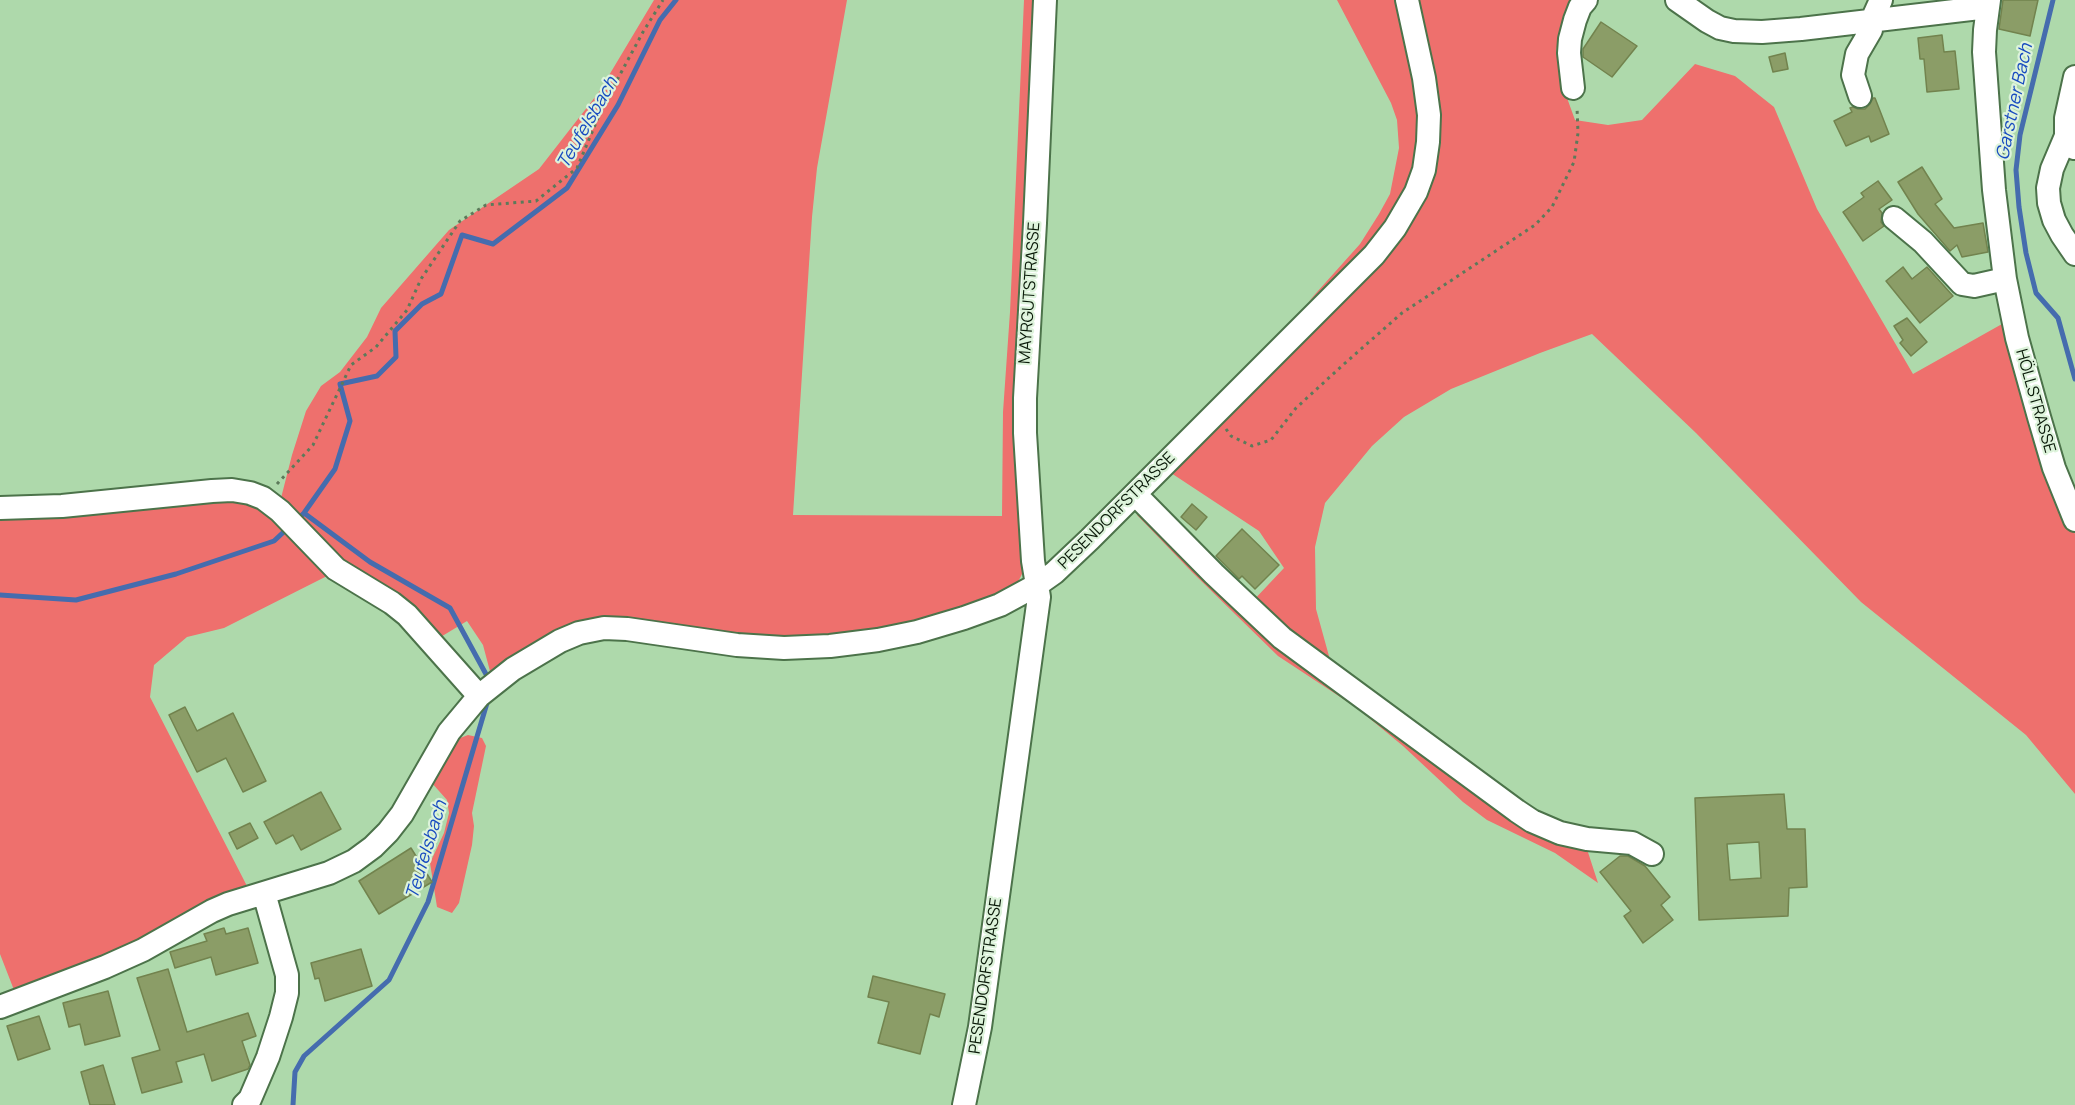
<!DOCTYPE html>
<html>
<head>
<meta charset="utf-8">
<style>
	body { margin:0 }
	canvas { display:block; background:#aed9ab }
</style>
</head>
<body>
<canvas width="2075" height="1105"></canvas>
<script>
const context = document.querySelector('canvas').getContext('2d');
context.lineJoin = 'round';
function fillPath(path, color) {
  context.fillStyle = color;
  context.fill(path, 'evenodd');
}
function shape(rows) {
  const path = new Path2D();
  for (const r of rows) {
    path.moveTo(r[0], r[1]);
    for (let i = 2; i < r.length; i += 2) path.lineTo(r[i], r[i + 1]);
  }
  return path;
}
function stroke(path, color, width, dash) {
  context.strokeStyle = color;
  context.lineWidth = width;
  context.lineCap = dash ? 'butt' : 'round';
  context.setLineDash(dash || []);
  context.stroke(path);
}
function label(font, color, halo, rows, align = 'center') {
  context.font = font + ' Manrope,sans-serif';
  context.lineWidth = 4.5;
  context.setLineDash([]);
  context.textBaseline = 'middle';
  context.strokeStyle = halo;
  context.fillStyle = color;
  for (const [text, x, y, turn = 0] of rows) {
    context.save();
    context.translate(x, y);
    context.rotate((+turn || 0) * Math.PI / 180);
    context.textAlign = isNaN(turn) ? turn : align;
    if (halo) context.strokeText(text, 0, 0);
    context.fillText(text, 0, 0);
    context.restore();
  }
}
fillPath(shape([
	[654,0,847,0,817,168,812,217,793,515,1002,516,1003,412,1010,312,1024,0,1040,0,1023,572,1015,588,996,599,898,628,786,640,611,622,491,675,483,645,467,621,439,638,407,599,398,593,386,592,350,572,280,502,292,455,306,411,321,386,340,372,367,337,381,308,449,230,539,169,599,92],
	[1337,0,1399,0,1417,86,1421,139,1412,174,1403,196,1373,243,1309,301,1360,244,1379,214,1390,194,1399,148,1397,120,1391,103],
	[1418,0,1573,0,1562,24,1556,51,1562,84,1575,120,1608,125,1642,120,1695,64,1735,76,1774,107,1817,209,1913,374,2002,324,2037,444,2075,534,2075,794,2026,735,1861,602,1696,433,1592,334,1540,353,1451,389,1404,417,1372,446,1325,503,1315,547,1316,609,1332,667,1502,795,1585,843,1598,883,1555,853,1487,820,1463,802,1403,746,1357,708,1278,656,1192,572,1137,515,1156,505,1251,603,1284,568,1259,531,1168,471,1394,246,1417,213,1434,178,1441,141,1439,103],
	[253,499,331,574,224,628,187,637,154,665,150,697,248,888,99,959,14,990,0,954,0,514],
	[468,735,482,738,486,746,472,813,474,826,472,845,459,903,452,913,437,907,430,863,444,833,449,813,447,800,431,782,455,740]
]), '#ee706d');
stroke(shape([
	[2053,0,2020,135,2016,170,2019,207,2026,253,2036,293,2058,318,2075,379],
	[304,513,370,562,450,608,487,676],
	[296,521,304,513,335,469,350,421,340,384,377,376,396,357,395,331,422,304,441,294,462,235,493,244,567,188,618,105,660,20,676,0],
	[0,595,76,600,176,574,274,541,289,527],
	[293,1105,295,1072,304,1056,389,980,428,902,487,703]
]), '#456cae', 5);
const building = shape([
	[2003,0,2038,0,2030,36,1999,29,2003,0],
	[1601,22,1637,46,1612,77,1583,57,1583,49,1601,22],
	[1942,35,1944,52,1955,51,1959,89,1927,92,1924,59,1920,59,1918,38,1942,35],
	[1785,53,1788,69,1773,72,1769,57,1785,53],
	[1873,98,1875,98,1889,134,1871,142,1869,136,1846,146,1834,121,1852,112,1850,108,1853,107,1858,109,1865,109,1870,104,1873,98],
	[1922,167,1942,199,1935,204,1954,228,1983,223,1988,252,1962,257,1957,245,1950,251,1918,214,1898,182,1922,167],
	[1878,181,1892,200,1879,209,1882,213,1881,222,1884,226,1863,241,1843,212,1864,197,1861,193,1878,181],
	[1903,267,1912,279,1927,267,1953,296,1920,323,1886,281,1903,267],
	[1907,318,1927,342,1911,356,1900,343,1903,340,1894,326,1907,318],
	[1192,504,1207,517,1196,530,1181,517,1192,504],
	[1242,529,1279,565,1255,589,1242,576,1239,579,1216,556,1242,529],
	[185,707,197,731,233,713,266,781,243,792,226,758,197,772,169,715,185,707],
	[321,792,341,829,301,850,293,835,276,844,264,822,321,792],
	[1784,794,1787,829,1805,829,1807,887,1789,888,1788,916,1699,920,1695,798,1784,794],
	[1759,842,1761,878,1730,880,1727,844,1759,842],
	[250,823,258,838,237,849,229,833,250,823],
	[411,848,432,882,379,914,359,881,411,848],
	[1620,856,1628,856,1645,866,1670,897,1661,905,1673,920,1643,943,1624,916,1631,911,1600,872,1620,856],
	[224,928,226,934,248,928,258,963,216,975,211,957,175,968,170,952,207,941,204,934,224,928],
	[361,949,372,986,325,1001,319,978,315,979,311,963,361,949],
	[168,969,187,1032,248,1013,256,1036,242,1041,250,1065,248,1069,212,1081,204,1054,176,1062,182,1082,142,1093,132,1058,160,1050,137,978,168,969],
	[873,976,945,994,939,1017,930,1014,920,1054,878,1043,889,1002,868,997,873,976],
	[108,991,120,1036,85,1045,80,1024,69,1027,63,1003,108,991],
	[39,1016,50,1049,18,1060,7,1026,39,1016],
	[103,1065,115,1105,90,1105,81,1072,103,1065]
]);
fillPath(building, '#8b9d67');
stroke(building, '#72834e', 1.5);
const minor = shape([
	[1677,0,1707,21,1720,28,1734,31,1762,32,1801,29,1988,7],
	[1989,0,1985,30,1984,52,1994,190,2005,279,2017,338,2039,417,2054,468,2075,520],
	[1573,88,1569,53,1570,39,1575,20,1580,7,1586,0],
	[1860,96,1853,75,1857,54,1871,30,1872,20,1881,0],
	[2066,136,2052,169,2048,188,2049,203,2054,220,2062,235,2075,254],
	[2074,148,2066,136,2066,118,2075,77],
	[1894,218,1923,242,1962,284,1974,286,2005,279],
	[1135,494,1214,574,1282,638,1517,811,1532,821,1560,833,1587,839,1632,843,1652,854],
	[0,508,62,506,212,491,232,490,250,493,263,498,280,511,336,569,392,603,407,615,479,696],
	[0,1007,105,967,143,950,212,911,228,904,329,873,354,861,373,847,388,832,402,814,449,732,479,696,513,669,560,641,579,633,604,628,627,629,737,645,784,648,830,646,878,640,917,632,964,618,1000,605,1037,585,1054,573,1090,539,1374,255,1395,228,1416,192,1424,170,1428,142,1429,115,1424,78,1407,0],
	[244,1105,250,1099,268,1057,281,1017,287,993,287,975,264,893],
	[964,1105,980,1027,1039,597,1033,561,1025,433,1025,398,1035,223,1045,0]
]);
stroke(minor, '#4c734a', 26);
stroke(shape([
	[1226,429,1231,436,1252,446,1271,440,1296,408,1344,364,1402,313,1535,225,1552,207,1574,162,1578,133,1577,107],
	[277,484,313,445,351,365,376,347,407,310,421,279,460,221,486,205,536,201,577,168,603,106,643,32,663,0]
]), '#5c7a5a', 3, [3, 4.5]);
stroke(minor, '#fff', 22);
label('16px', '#0a1a09', '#ddf3db', [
	["MAYRGUTSTRASSE",1030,293,-86],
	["HÖLLSTRASSE",2035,401,74],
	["PESENDORFSTRASSE",1117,511,-45],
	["PESENDORFSTRASSE",986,976,-82]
]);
label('italic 18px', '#184bc0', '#ddf3db', [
	["Garstner Bach",2015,102,-78],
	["Teufelsbach",588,123,-60],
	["Teufelsbach",427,850,-73]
]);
</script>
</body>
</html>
